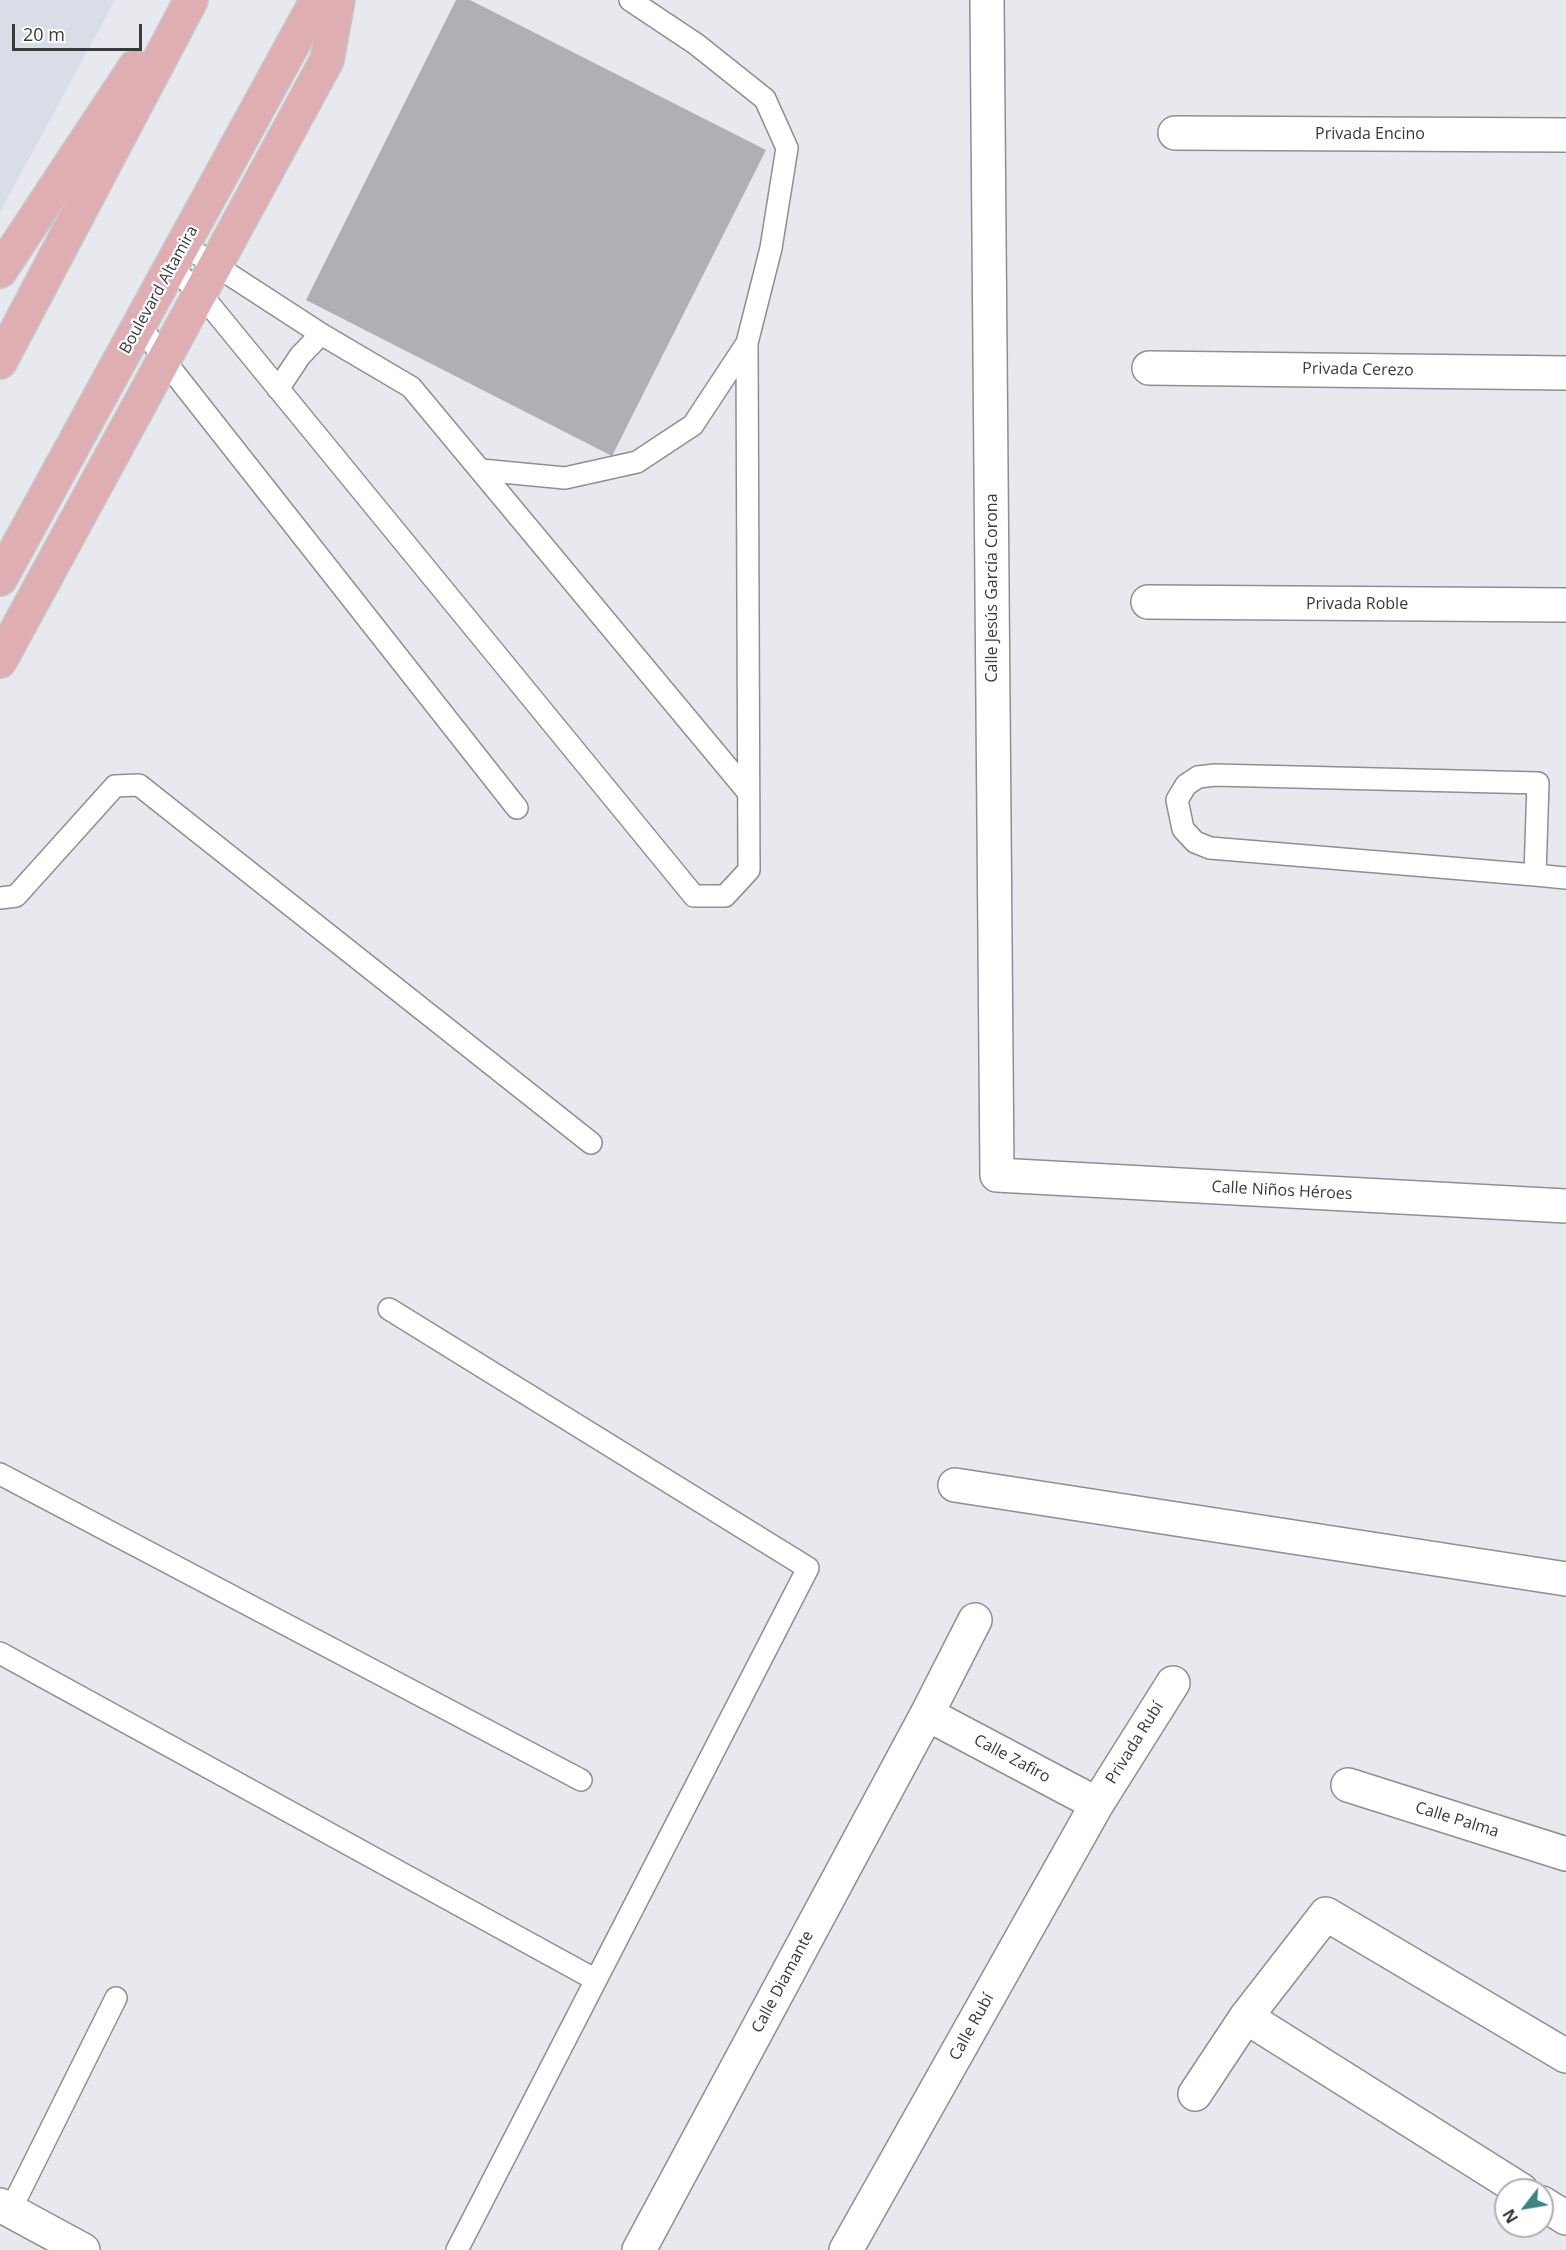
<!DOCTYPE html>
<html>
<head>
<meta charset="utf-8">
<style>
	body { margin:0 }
	#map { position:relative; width:1566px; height:2250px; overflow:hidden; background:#e7e9ee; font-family:"Open Sans",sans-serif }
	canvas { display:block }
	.north { position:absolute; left:1494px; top:2178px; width:60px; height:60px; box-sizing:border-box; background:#fff; border:2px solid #afb0b1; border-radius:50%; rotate:239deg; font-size:16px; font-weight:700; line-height:24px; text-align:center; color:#38393b }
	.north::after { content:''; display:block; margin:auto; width:21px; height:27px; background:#3c8481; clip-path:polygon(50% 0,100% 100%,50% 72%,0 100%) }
	.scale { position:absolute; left:12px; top:24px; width:130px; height:27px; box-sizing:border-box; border:3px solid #38393b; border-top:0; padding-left:8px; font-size:18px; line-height:21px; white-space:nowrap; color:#38393b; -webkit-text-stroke:4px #fff; paint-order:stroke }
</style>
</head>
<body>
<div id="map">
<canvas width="1566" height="2250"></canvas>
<div class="north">N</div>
<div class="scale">20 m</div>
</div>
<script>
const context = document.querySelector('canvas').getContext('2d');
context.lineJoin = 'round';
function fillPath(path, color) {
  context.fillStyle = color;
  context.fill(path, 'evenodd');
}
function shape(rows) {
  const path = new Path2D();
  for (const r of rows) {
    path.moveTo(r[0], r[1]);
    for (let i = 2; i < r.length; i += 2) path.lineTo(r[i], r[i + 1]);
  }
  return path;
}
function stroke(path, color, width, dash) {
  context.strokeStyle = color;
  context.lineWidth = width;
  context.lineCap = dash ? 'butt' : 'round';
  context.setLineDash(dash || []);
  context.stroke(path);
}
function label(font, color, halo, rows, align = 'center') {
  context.font = font + ' "Open Sans",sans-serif';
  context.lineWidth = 4.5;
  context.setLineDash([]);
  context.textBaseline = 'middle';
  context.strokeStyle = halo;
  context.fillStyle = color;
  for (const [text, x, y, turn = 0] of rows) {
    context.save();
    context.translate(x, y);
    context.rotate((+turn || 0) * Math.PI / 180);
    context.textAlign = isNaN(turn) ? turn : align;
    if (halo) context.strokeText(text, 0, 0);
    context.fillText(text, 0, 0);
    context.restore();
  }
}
fillPath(shape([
	[0,0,115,0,0,212]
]), '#d9dde8');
fillPath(shape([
	[456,0,470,0,766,150,612,456,306,300]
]), '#afb0b5');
const service = shape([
	[184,245,321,334,411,387,748,792],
	[171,267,200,293,694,896,725,896,749,870,747,343,771,248,787,148,765,99,696,44,630,0],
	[140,324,164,360,517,808],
	[278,389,300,356,321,334],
	[481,470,565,478,637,462,693,425,747,343],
	[1535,875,1538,783,1215,775,1198,777,1186,785,1177,800,1183,829,1195,842,1210,848,1535,875,1566,878],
	[0,898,16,896,115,786,139,785,591,1143],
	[389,1309,808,1568,457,2250],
	[0,1474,581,1780],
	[0,1653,596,1980],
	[10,2211,116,1998]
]);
const minor = shape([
	[987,0,997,1175,1566,1206],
	[1175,133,1566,135],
	[1149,368,1566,373],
	[1148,602,1566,605],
	[955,1485,1566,1579],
	[927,1714,1097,1804],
	[1348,1785,1566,1854],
	[1246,2017,1521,2190],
	[1195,2094,1246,2017,1326,1914,1566,2056],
	[1542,2203,1566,2218],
	[639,2250,927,1714,975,1620],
	[846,2250,1097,1804,1173,1683]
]);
const tertiary = shape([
	[0,2205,83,2250]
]);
const primary = shape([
	[0,271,135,67],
	[0,362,191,0],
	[0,579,317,0],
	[0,661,327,60,338,0]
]);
stroke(service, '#8e8f94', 24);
stroke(minor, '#8e8f94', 36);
stroke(tertiary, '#8e8f94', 36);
stroke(primary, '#c7c8c8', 36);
stroke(service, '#fff', 21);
stroke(minor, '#fff', 33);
stroke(tertiary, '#fff', 33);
stroke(primary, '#dfaeb3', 33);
label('16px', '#38393b', '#fff', [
	["Privada Encino",1370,134],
	["Boulevard Altamira",159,290,-61],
	["Privada Cerezo",1358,370,1],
	["Calle Jesús García Corona",992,588,-90],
	["Privada Roble",1357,604],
	["Calle Niños Héroes",1282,1191,3],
	["Privada Rubí",1135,1743,-58],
	["Calle Zafiro",1012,1759,28],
	["Calle Palma",1457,1820,17],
	["Calle Diamante",783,1982,-62],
	["Calle Rubí",972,2027,-61]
]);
</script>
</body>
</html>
